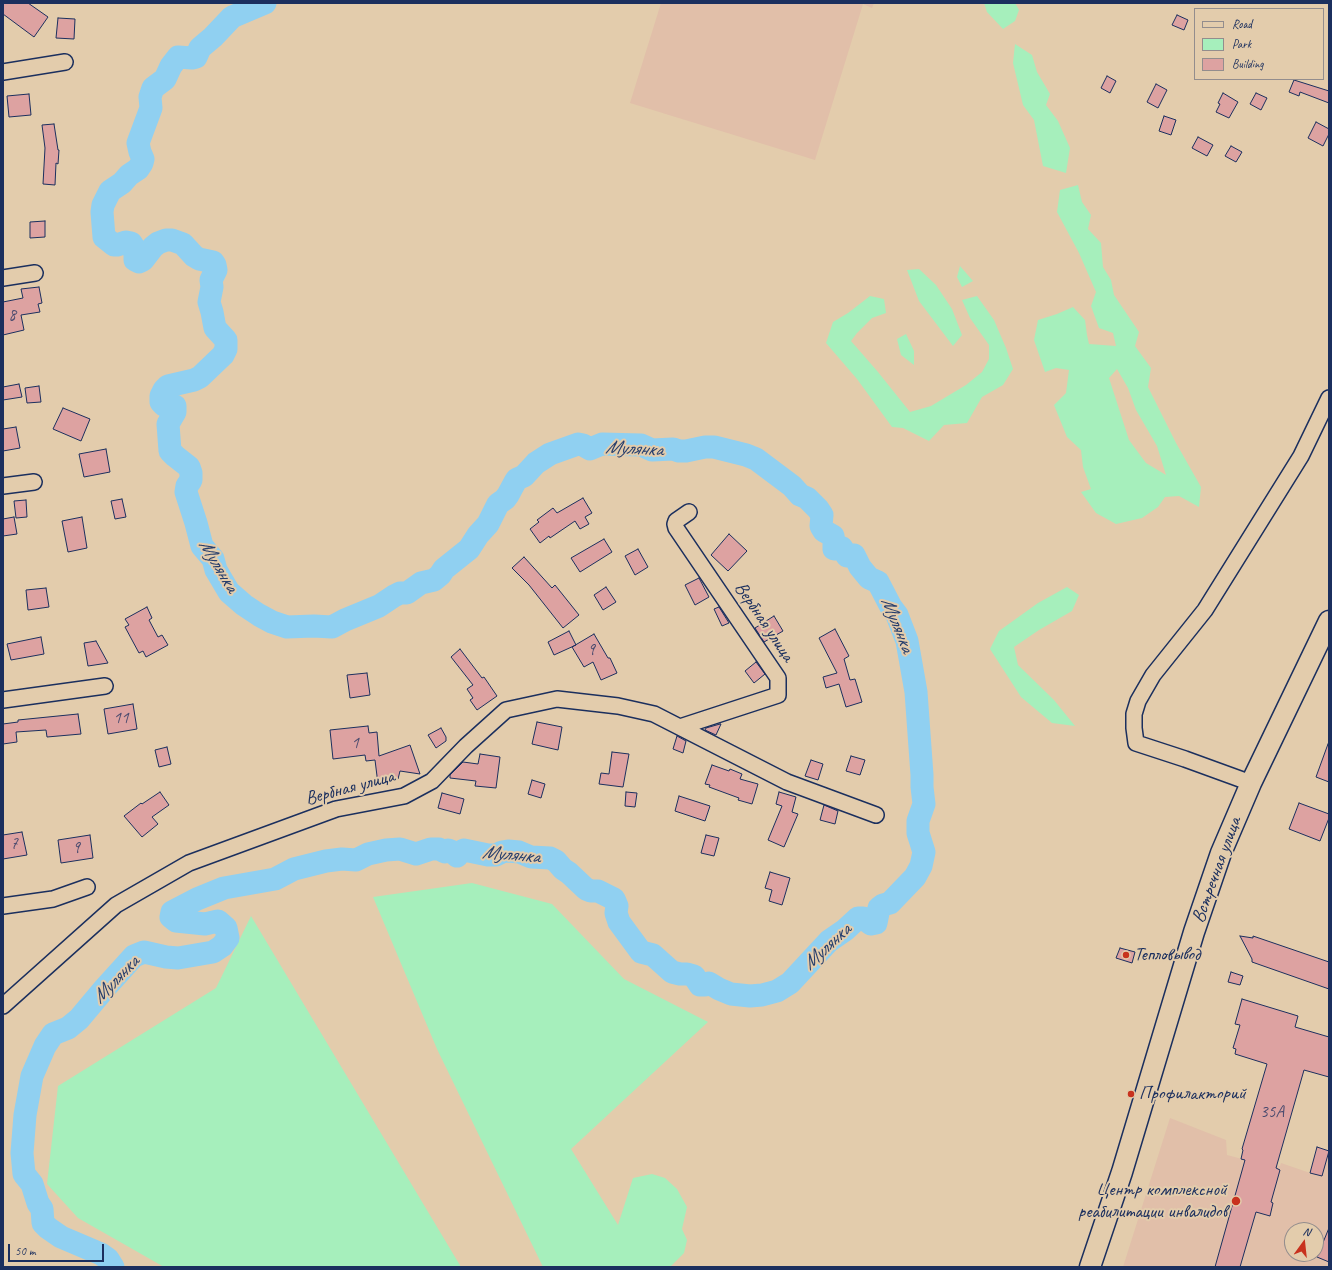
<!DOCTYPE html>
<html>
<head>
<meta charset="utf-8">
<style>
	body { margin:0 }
	#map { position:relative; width:1332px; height:1270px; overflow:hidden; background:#e3ccac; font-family:Caveat,sans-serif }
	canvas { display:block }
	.frame { position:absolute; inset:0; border:4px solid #1b2f5e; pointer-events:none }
	.legend { position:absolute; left:1194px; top:8px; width:130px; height:72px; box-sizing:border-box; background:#e3ccac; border:1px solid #938d8d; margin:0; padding:5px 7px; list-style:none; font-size:12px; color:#1b2f5e }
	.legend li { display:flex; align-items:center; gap:8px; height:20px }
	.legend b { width:20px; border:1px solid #938d8d }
	.north { position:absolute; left:1284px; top:1222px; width:40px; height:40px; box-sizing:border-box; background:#e3ccac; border:1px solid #938d8d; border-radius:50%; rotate:15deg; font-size:11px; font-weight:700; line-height:16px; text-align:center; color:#1b2f5e }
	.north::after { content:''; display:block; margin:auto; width:14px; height:18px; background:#c8321e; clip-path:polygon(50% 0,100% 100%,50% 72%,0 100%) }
	.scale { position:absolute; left:8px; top:1244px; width:96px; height:18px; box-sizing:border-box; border:2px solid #1b2f5e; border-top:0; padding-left:5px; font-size:12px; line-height:14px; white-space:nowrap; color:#1b2f5e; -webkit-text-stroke:3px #e3ccac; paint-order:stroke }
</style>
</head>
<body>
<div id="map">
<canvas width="1332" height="1270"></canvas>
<div class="frame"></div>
<ul class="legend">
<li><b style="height:5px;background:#e3ccac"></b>Road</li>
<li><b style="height:11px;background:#a6efbc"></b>Park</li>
<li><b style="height:11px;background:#dda2a1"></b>Building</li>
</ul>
<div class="north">N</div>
<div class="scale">50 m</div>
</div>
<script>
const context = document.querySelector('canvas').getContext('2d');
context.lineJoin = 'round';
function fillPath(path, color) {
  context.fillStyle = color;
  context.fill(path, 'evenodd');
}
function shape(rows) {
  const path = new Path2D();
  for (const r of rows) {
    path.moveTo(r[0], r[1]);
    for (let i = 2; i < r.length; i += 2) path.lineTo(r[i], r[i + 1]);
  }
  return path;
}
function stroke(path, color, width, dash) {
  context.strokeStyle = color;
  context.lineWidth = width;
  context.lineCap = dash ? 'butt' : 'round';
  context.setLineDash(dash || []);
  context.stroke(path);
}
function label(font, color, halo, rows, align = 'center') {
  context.font = font + ' Caveat,sans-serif';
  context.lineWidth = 4;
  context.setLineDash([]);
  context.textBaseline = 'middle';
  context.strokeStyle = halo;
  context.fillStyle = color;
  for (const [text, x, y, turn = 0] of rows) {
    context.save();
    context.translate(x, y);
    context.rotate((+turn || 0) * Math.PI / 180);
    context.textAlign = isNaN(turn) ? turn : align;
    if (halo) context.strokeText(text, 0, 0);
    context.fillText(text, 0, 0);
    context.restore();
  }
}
fillPath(shape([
	[661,3,874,3,872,8,863,4,815,160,630,103],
	[1170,1118,1226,1140,1227,1155,1276,1168,1277,1165,1280,1166,1281,1163,1310,1173,1317,1147,1329,1151,1329,1267,1123,1267],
	[1292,1230,1316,1230,1316,1254,1292,1254]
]), '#e1bfa9');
fillPath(shape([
	[984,3,1015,3,1019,10,1015,21,1003,29,987,12],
	[1015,44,1032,55,1037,72,1050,94,1046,105,1058,121,1070,148,1066,173,1043,166,1034,120,1023,105,1013,63],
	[1078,185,1082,202,1091,215,1088,229,1101,243,1103,267,1111,280,1114,295,1139,332,1135,346,1151,368,1148,387,1176,443,1201,487,1199,507,1179,496,1165,497,1158,507,1142,518,1116,524,1096,513,1081,492,1091,489,1083,467,1081,450,1067,437,1054,405,1066,393,1069,370,1056,368,1045,372,1034,340,1038,320,1057,314,1073,307,1085,320,1087,335,1089,344,1116,346,1113,333,1099,328,1091,306,1096,292,1079,253,1057,212,1060,190],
	[1117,369,1128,388,1136,410,1157,446,1166,475,1146,463,1129,440,1109,378],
	[960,266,973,281,962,287,957,277],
	[919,269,936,285,952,309,962,335,953,346,919,301,907,270],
	[870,296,884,299,886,313,872,318,857,333,851,341,878,372,910,412,931,406,966,385,982,372,989,359,989,345,970,318,962,300,977,296,994,320,1006,348,1013,369,1003,385,982,397,967,423,944,425,929,441,903,428,892,427,857,379,826,343,833,322,848,313],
	[906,334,914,351,914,365,901,355,897,339],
	[1067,587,1079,595,1072,611,1039,630,1014,647,1018,665,1054,700,1075,726,1052,723,1021,697,990,649,999,631,1038,603],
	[472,883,552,904,624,979,708,1022,571,1149,618,1225,633,1178,652,1174,665,1178,677,1189,687,1207,682,1229,687,1240,684,1253,670,1267,543,1267,437,1049,373,897],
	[251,916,461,1267,164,1267,78,1218,47,1184,58,1086,216,988]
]), '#a6efbc');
stroke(shape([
	[113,1267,108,1259,101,1254,61,1237,48,1228,43,1223,42,1209,38,1203,32,1184,24,1174,22,1153,25,1115,32,1076,45,1046,53,1034,68,1028,79,1019,105,988,134,956,144,952,166,957,178,958,213,952,222,946,228,938,226,928,218,921,205,924,176,921,171,917,172,912,197,899,224,888,275,879,294,869,326,861,342,859,356,860,368,854,386,850,400,849,416,854,431,849,439,849,445,852,448,850,453,852,457,856,460,852,464,850,488,855,496,855,502,852,508,851,519,852,531,857,550,858,556,861,563,869,569,873,586,889,591,891,598,891,614,899,617,906,616,913,619,922,641,952,653,955,672,972,680,974,687,974,694,976,700,985,705,985,709,983,719,989,731,994,750,996,762,995,777,991,790,983,829,941,845,930,858,918,863,918,871,924,876,923,879,908,883,905,890,903,915,877,921,866,924,852,918,833,918,821,924,804,922,787,922,775,916,692,907,641,897,615,891,607,878,582,869,578,860,567,854,555,847,556,842,548,834,549,834,541,833,536,824,531,821,526,822,515,818,509,807,498,800,495,792,486,756,459,746,455,714,447,705,447,686,451,679,451,673,449,652,450,641,445,602,444,590,449,583,445,578,444,550,454,536,463,524,476,517,479,515,482,508,495,505,499,498,504,488,524,478,535,469,549,444,569,440,575,434,580,421,583,407,593,400,593,394,596,379,606,345,620,332,627,314,626,287,627,272,622,259,615,244,605,229,592,216,570,213,559,202,546,196,523,186,492,187,486,191,480,191,473,189,467,175,456,170,451,168,424,175,412,175,406,170,403,164,405,161,402,161,396,164,390,168,386,194,380,200,377,223,355,226,349,226,340,215,328,212,312,209,302,212,287,211,280,216,270,215,265,213,262,199,259,194,256,183,244,172,240,166,240,158,243,153,247,143,260,139,262,135,260,135,249,131,243,126,242,117,245,114,245,104,237,102,212,103,205,110,191,122,183,129,175,138,169,142,163,143,159,140,152,138,143,151,108,150,97,153,88,165,79,171,66,178,57,192,58,196,57,200,48,213,37,232,17,265,3]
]), '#90d0f1', 23);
const building = shape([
	[3,3,28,3,48,17,34,37,3,14,3,3],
	[1177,15,1188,20,1184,30,1172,25,1177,15],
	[58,18,75,19,74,39,56,38,58,18],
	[1107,76,1116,81,1110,93,1101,88,1107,76],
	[1294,80,1329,91,1329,103,1300,92,1299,96,1289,92,1294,80],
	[1156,84,1167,90,1158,108,1147,102,1156,84],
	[1223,93,1238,102,1229,118,1216,112,1220,104,1218,103,1223,93],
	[1256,93,1267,98,1261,110,1250,104,1256,93],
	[29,94,31,115,9,117,7,96,29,94],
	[1164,116,1176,120,1171,135,1159,131,1164,116],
	[1316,122,1329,129,1329,134,1323,146,1308,138,1316,122],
	[54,124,58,150,59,150,58,164,56,163,55,185,43,184,45,148,42,125,54,124],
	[1198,137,1213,145,1207,156,1192,148,1198,137],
	[1231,146,1242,152,1236,162,1225,156,1231,146],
	[45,221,45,237,30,238,30,222,45,221],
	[39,287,42,303,38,304,40,312,21,315,24,330,3,335,3,302,23,298,21,289,39,287],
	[19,384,22,397,3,400,3,387,19,384],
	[39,386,41,402,27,403,25,388,39,386],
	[63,408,90,419,81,441,53,429,63,408],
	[16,427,20,448,3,451,3,429,16,427],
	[106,449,110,472,84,477,79,454,106,449],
	[583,498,592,513,585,517,589,524,580,529,575,521,550,538,549,536,540,543,530,529,539,522,537,520,553,508,557,513,583,498],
	[122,499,126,517,115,519,111,501,122,499],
	[26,500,27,517,16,518,14,501,26,500],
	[14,517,17,534,3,536,3,519,14,517],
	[82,517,87,548,68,552,62,521,82,517],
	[729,534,747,551,728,571,711,555,729,534],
	[604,539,612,552,580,572,571,558,604,539],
	[638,549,648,567,635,575,625,556,638,549],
	[524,557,552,588,555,585,579,615,563,628,529,585,512,568,524,557],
	[699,578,709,597,695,605,685,585,699,578],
	[606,587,616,602,603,610,594,595,606,587],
	[46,588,49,607,28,610,26,590,46,588],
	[147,607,152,618,149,620,158,637,162,635,168,645,146,657,143,651,139,653,125,627,129,625,125,619,147,607],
	[719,607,729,623,722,626,714,609,719,607],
	[774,616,783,631,764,642,755,628,774,616],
	[835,629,849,656,844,659,850,680,855,679,862,702,846,707,839,684,826,688,823,677,837,673,819,638,835,629],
	[569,631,576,645,554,655,548,642,569,631],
	[594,634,608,658,610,658,617,673,601,680,593,662,584,667,572,647,594,634],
	[41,637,44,654,11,660,7,644,41,637],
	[96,641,108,663,88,666,84,643,96,641],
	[460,649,482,678,484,677,497,696,477,710,470,700,473,698,467,689,473,685,451,657,460,649],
	[756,662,765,674,754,683,745,671,756,662],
	[367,673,370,695,350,698,347,675,367,673],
	[133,704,137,729,108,734,104,709,133,704],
	[78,714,81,734,47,737,46,730,16,732,17,742,3,744,3,724,18,722,18,720,78,714],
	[537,722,562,727,558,750,532,744,537,722],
	[720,724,721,724,716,735,705,730,706,728,720,724],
	[368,726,369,733,377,732,379,756,410,745,420,774,400,771,398,779,387,783,378,784,375,760,366,761,365,755,333,759,330,730,368,726],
	[441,728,446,737,446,741,436,748,428,735,441,728],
	[677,736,686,741,683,753,673,749,677,736],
	[1328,744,1329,744,1329,782,1316,777,1328,744],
	[167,747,171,764,159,767,155,750,167,747],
	[612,752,629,754,623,787,599,784,601,773,609,774,612,752],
	[480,754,500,757,496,788,475,786,476,781,450,778,450,775,463,762,478,764,480,754],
	[851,756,865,760,860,775,846,771,851,756],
	[811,760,823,764,818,780,805,776,811,760],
	[712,765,729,771,730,769,742,774,740,779,758,784,752,804,738,800,739,798,709,787,710,785,705,784,712,765],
	[532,780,545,784,541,798,528,794,532,780],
	[160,792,169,805,152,817,158,824,142,837,124,816,141,803,142,804,160,792],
	[626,792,637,793,635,807,625,806,626,792],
	[779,792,796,797,792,812,798,814,784,847,768,840,782,806,776,804,779,792],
	[442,793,464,799,460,814,438,808,442,793],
	[679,796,710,806,705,821,675,811,679,796],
	[1299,803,1329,814,1329,818,1320,841,1289,829,1299,803],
	[824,805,838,811,835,824,820,820,824,805],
	[22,832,27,855,3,859,3,835,22,832],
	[90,835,93,858,61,863,58,840,90,835],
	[706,835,719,838,714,856,701,853,706,835],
	[770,872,790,878,782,905,769,901,772,890,765,888,770,872],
	[1240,936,1253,938,1253,936,1329,962,1329,989,1252,962,1252,959,1240,936],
	[1120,948,1135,952,1132,963,1116,958,1120,948],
	[1231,972,1243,976,1240,985,1228,982,1231,972],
	[1242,999,1298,1016,1295,1027,1329,1037,1329,1077,1304,1070,1276,1168,1280,1170,1271,1202,1273,1203,1270,1216,1256,1212,1240,1267,1215,1267,1245,1160,1241,1159,1243,1150,1242,1149,1267,1064,1235,1054,1236,1049,1233,1048,1240,1025,1235,1024,1242,999],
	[1317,1147,1329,1151,1322,1176,1310,1173,1317,1147],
	[1329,1228,1329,1262,1317,1257,1329,1228]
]);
fillPath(building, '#dda2a1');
stroke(building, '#1b2f5e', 1);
const minor = shape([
	[3,72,65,62],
	[3,278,35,273],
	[3,486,34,482],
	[3,700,105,686],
	[680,727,778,695,778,678,676,528,675,524,676,521,689,512],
	[1251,783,1185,759,1136,743,1134,728,1134,714,1138,701,1153,675,1205,610,1301,456,1329,398],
	[3,906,53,899,87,887],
	[3,1006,116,905,189,863,336,809,404,796,432,781,466,746,506,710,557,699,618,706,654,714,787,782,876,815]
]);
const major = shape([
	[1090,1267,1122,1172,1194,932,1221,853,1251,783,1329,621]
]);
stroke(minor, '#1b2f5e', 18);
stroke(major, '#1b2f5e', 23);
stroke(minor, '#e3ccac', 15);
stroke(major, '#e3ccac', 20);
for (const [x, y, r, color] of [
	[1126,955,4,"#c8321e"],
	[1131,1094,4,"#c8321e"],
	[1236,1201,5,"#c8321e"]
]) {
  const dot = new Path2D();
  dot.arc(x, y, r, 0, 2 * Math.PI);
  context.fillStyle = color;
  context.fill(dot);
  stroke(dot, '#e3ccac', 1.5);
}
label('17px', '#4c4c6f', null, [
	["8",12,316],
	["9",591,651],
	["11",121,719],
	["1",355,744],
	["7",14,845],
	["9",76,849],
	["35А",1272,1113]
]);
label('19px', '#1b2f5e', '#e3ccac', [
	["Вербная улица",764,622,56],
	["Вербная улица",350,788,-15],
	["Встречная улица",1217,870,-70]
]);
label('19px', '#1b2f5e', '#e3ccac', [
	["Тепловывод",1134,955],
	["Профилакторий",1139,1094],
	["Центр комплексной",1227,1190,"right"],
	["реабилитации инвалидов",1227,1212,"right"]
], 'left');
label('italic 20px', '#273f6d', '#e3ccac', [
	["Мулянка",634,449,3],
	["Мулянка",218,566,59],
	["Мулянка",897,625,68],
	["Мулянка",511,855,5],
	["Мулянка",827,947,-43],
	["Мулянка",116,980,-46]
]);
</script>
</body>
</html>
